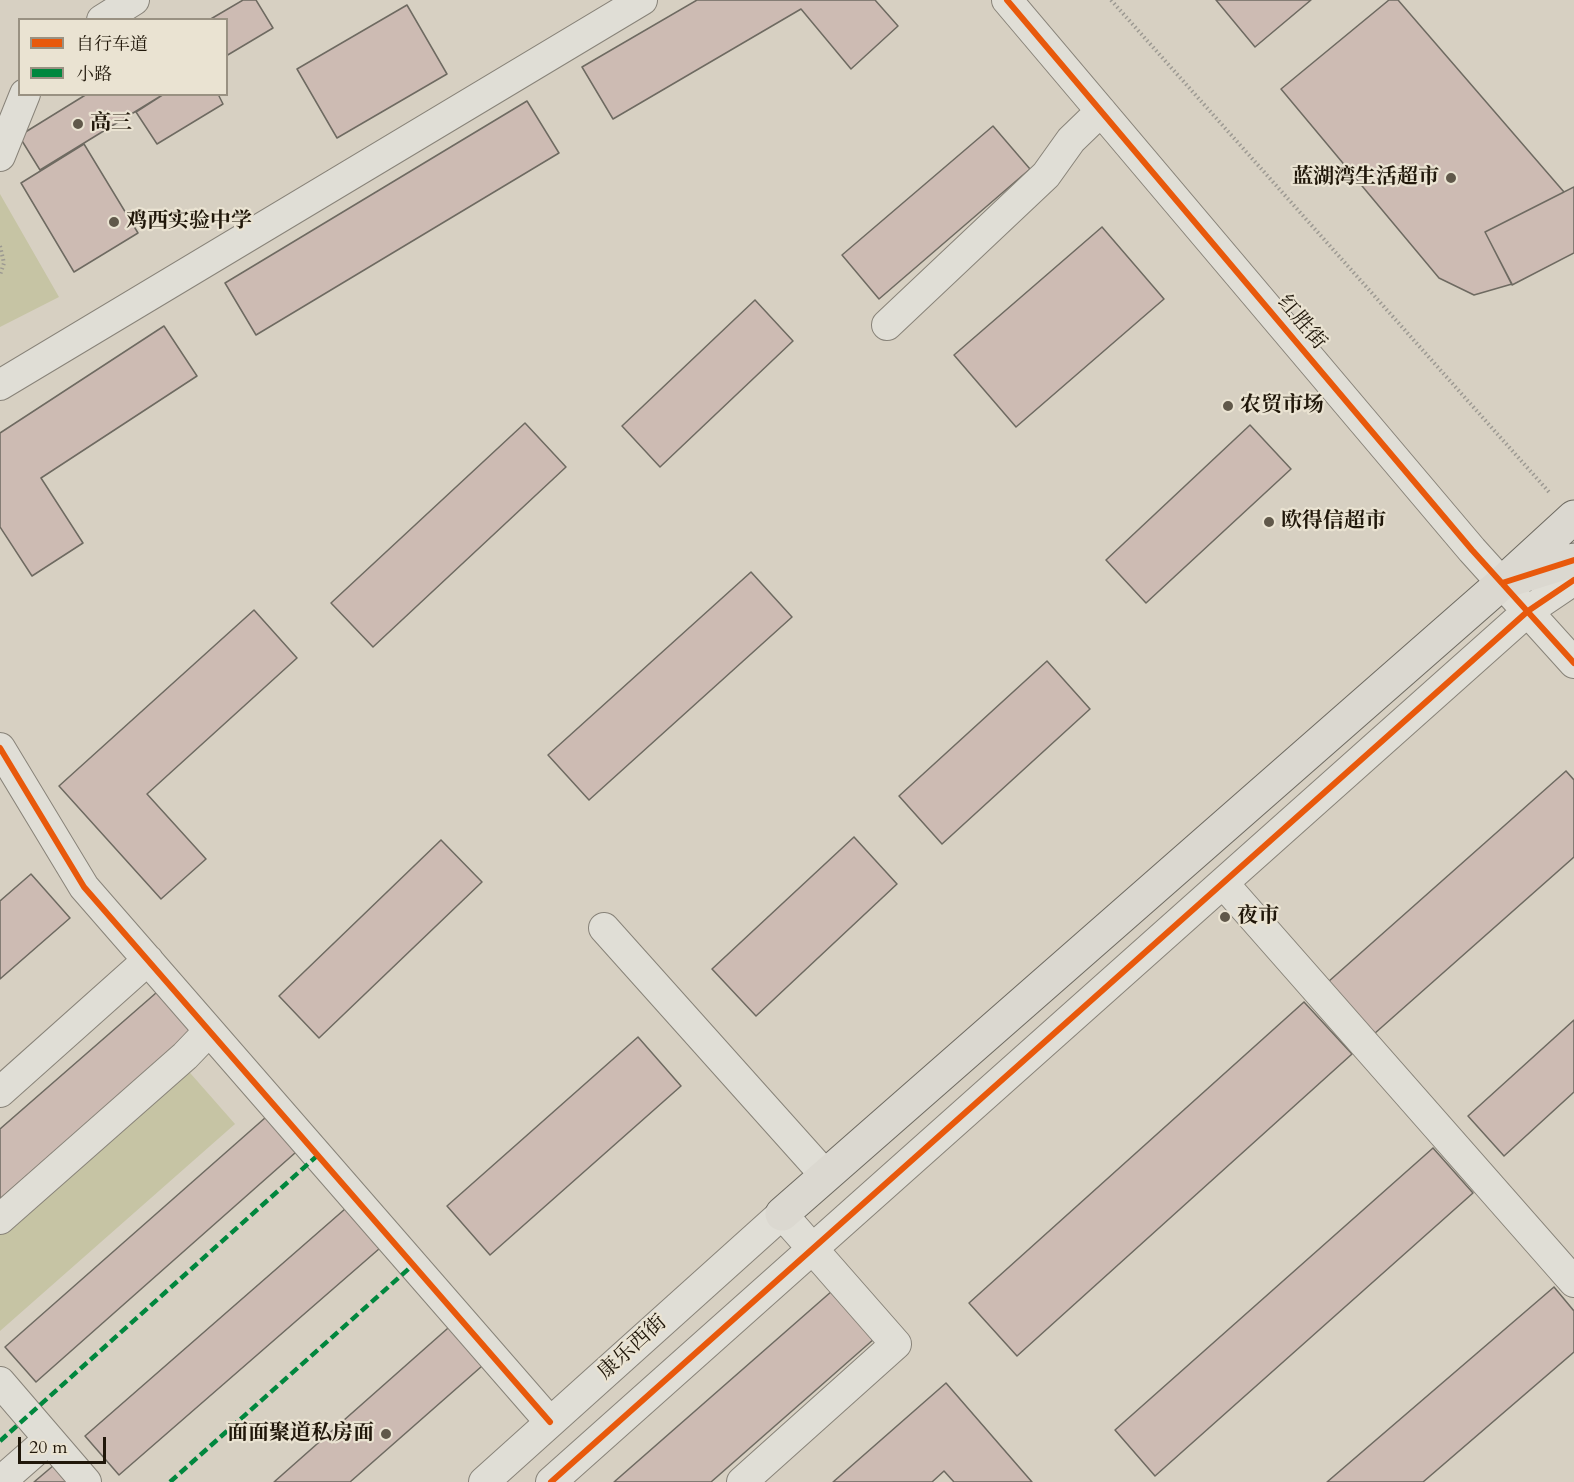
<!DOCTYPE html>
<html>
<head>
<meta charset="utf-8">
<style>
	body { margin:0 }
	#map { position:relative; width:1574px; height:1482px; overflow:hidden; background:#d7d0c2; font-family:Cardo,"Noto Serif SC",serif }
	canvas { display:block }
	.legend { position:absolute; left:18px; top:18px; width:210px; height:78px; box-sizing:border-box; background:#eae3d2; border:2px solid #999182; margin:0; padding:8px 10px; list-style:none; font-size:18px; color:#20170a }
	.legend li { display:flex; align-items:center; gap:12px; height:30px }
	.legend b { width:30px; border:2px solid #999182 }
	.scale { position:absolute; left:18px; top:1437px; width:88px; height:27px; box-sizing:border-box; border:3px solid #20170a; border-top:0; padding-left:8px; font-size:18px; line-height:21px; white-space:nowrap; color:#20170a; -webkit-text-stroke:4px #eae3d2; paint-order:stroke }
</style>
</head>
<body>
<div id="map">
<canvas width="1574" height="1482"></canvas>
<ul class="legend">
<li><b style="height:8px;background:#e8590c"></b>自行车道</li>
<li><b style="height:8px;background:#00873e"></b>小路</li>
</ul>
<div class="scale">20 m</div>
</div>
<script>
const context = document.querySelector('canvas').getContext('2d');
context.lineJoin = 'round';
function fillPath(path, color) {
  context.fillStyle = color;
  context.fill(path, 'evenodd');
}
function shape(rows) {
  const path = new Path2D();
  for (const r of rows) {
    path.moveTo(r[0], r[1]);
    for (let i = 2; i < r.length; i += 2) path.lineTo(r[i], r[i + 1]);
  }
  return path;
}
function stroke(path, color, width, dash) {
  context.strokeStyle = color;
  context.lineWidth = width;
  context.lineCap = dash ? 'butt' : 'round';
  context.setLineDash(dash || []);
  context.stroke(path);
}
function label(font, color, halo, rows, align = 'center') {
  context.font = font + ' Cardo,"Noto Serif SC",serif';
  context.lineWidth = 4.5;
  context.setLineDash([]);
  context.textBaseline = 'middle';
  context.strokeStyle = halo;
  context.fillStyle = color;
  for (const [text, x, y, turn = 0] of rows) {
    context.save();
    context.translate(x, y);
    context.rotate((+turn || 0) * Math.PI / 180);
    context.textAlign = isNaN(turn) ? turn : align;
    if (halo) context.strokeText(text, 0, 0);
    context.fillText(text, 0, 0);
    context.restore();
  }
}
fillPath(shape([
	[0,194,59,297,0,327],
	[184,1066,235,1124,0,1331,0,1229]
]), '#c6c4a4');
const building = shape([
	[243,0,256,0,273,28,226,56,226,20,209,20,243,0],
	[697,0,875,0,898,26,851,69,801,9,613,119,582,67,697,0],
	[1216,0,1311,0,1255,47,1216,0],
	[1389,0,1398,0,1564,192,1485,232,1512,284,1474,295,1439,278,1281,89,1389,0],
	[407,5,447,74,337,138,297,69,407,5],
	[87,94,164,94,40,170,19,136,87,94],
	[164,94,218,94,223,104,157,144,136,112,164,94],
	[527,101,559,153,256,335,225,283,527,101],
	[993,126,1030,169,879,299,842,255,993,126],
	[84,144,138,233,74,272,21,183,84,144],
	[1574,187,1574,253,1512,285,1485,232,1574,187],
	[1102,227,1164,299,1016,427,954,355,1102,227],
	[755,300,793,341,660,467,622,426,755,300],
	[164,326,197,376,41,478,83,543,32,576,0,527,0,433,164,326],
	[525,423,566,467,373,647,331,603,525,423],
	[1250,425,1291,469,1146,603,1106,560,1250,425],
	[751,572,792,617,589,800,548,755,751,572],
	[254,610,297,658,147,794,206,859,161,899,59,786,254,610],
	[1047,661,1090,709,942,844,899,796,1047,661],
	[1566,771,1574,780,1574,857,1374,1034,1328,982,1566,771],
	[854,837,897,884,756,1016,712,969,854,837],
	[441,840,482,882,319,1038,279,996,441,840],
	[31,874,70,918,0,979,0,901,31,874],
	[164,986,199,1026,0,1199,0,1129,164,986],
	[1304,1002,1352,1054,1017,1356,969,1303,1304,1002],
	[1574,1020,1574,1092,1504,1156,1468,1116,1574,1020],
	[638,1037,681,1086,490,1255,447,1206,638,1037],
	[274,1110,304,1145,36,1382,5,1347,274,1110],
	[1433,1148,1473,1193,1155,1476,1115,1430,1433,1148],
	[353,1202,387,1242,119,1475,85,1436,353,1202],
	[1554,1287,1574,1311,1574,1352,1423,1482,1327,1482,1554,1287],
	[832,1291,874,1339,711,1482,614,1482,832,1291],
	[456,1321,490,1359,350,1482,274,1482,456,1321],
	[946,1383,1032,1482,954,1482,944,1471,932,1482,833,1482,946,1383],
	[54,1465,68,1482,34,1482,54,1465]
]);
fillPath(building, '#cdbbb3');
stroke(building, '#6e6a61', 1.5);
const minor = shape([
	[1007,0,1472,550,1574,663],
	[102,20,134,0],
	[0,156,25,94],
	[887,325,1046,175,1071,140,1101,111],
	[0,385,642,0],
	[0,748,84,887,550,1422],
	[1223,883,1574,1282],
	[604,928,826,1176],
	[0,1092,148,960],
	[0,1219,185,1056,209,1031],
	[0,1382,86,1482],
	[0,1482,49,1439],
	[484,1482,782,1214,896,1344,742,1482],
	[551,1482,1528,611,1574,580]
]);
const major = shape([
	[1513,579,1574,560],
	[782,1214,1502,583,1574,517]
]);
stroke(minor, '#888379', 32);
stroke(major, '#6e6a61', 35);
stroke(shape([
	[1111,0,1549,492],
	[0,246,4,263,0,275]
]), '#9c9992', 4, [1.5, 3]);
stroke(minor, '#e0ded6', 30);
stroke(major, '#dbd8d0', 33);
stroke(shape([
	[0,1441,318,1155],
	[170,1482,413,1265]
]), '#00873e', 4.5, [9, 4.5]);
stroke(shape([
	[1007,0,1472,550,1574,663],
	[1502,583,1574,560],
	[0,748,84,887,550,1422],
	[551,1482,1528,611,1574,580]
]), '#e8590c', 6);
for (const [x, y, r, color] of [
	[78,124,6,"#60584a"],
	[1451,178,6,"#60584a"],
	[114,222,6,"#60584a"],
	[1228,406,6,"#60584a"],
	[1269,522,6,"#60584a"],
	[1225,917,6,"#60584a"],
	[386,1434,6,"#60584a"]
]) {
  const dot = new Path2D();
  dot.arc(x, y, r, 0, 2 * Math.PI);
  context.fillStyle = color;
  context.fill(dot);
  stroke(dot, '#eae3d2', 2);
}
label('bold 21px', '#20170a', '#eae3d2', [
	["高三",90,124],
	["蓝湖湾生活超市",1439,178,"right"],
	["鸡西实验中学",126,222],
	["农贸市场",1240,406],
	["欧得信超市",1281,522],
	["夜市",1237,917],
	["面面聚道私房面",374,1434,"right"]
], 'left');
label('21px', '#20170a', '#eae3d2', [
	["红胜街",1301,323,50],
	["康乐西街",633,1348,-42]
]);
</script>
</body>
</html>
